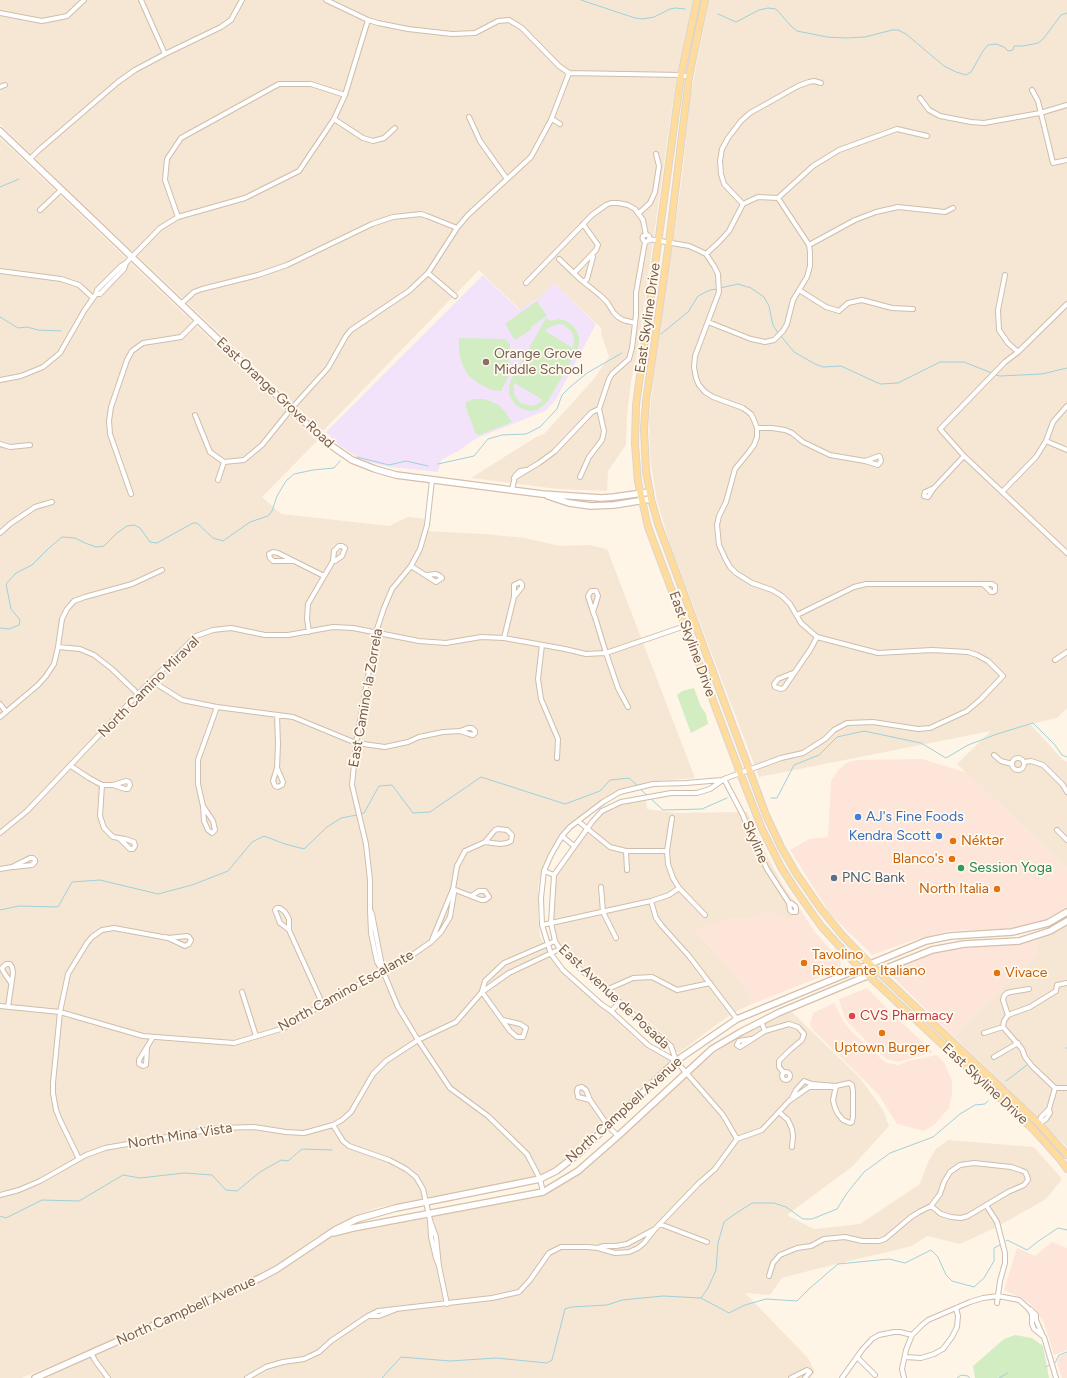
<!DOCTYPE html>
<html>
<head>
<meta charset="utf-8">
<style>
	body { margin:0 }
	canvas { display:block; background:#fef5e6 }
</style>
</head>
<body>
<canvas width="1067" height="1378"></canvas>
<script>
const context = document.querySelector('canvas').getContext('2d');
context.lineJoin = 'round';
function fillPath(path, color) {
  context.fillStyle = color;
  context.fill(path, 'evenodd');
}
function shape(rows) {
  const path = new Path2D();
  for (const r of rows) {
    if (r.length === 3) {
      path.moveTo(r[0] + r[2], r[1]);
      path.arc(r[0], r[1], r[2], 0, 2 * Math.PI);
      continue;
    }
    path.moveTo(r[0], r[1]);
    for (let i = 2; i < r.length; i += 2) path.lineTo(r[i], r[i + 1]);
  }
  return path;
}
function stroke(path, color, width, dash) {
  context.strokeStyle = color;
  context.lineWidth = width;
  context.lineCap = dash ? 'butt' : 'round';
  context.setLineDash(dash || []);
  context.stroke(path);
}
function label(font, color, halo, rows, align = 'center') {
  context.font = font + ' Figtree,sans-serif';
  context.lineWidth = 3.5;
  context.setLineDash([]);
  context.textBaseline = 'middle';
  context.strokeStyle = halo;
  context.fillStyle = color;
  for (const [text, x, y, turn = 0] of rows) {
    context.save();
    context.translate(x, y);
    context.rotate((+turn || 0) * Math.PI / 180);
    context.textAlign = isNaN(turn) ? turn : align;
    if (halo) context.strokeText(text, 0, 0);
    context.fillText(text, 0, 0);
    context.restore();
  }
}
fillPath(shape([
	[0,0,693,0,676,79,637,355,631,382,627,416,626,445,608,471,607,491,557,489,471,478,536,437,544,434,593,380,609,357,601,334,602,329,554,283,540,297,520,310,479,270,323,431,72,194,0,124],
	[709,0,1067,0,1067,708,1057,718,1030,724,1063,760,1067,762,1067,868,957,764,991,731,759,777,671,548,657,501,650,458,649,418,656,358,682,177,690,98],
	[0,138,317,441,262,497,281,514,389,526,408,517,426,519,424,531,485,534,525,538,560,546,589,545,607,549,695,778,657,781,627,788,612,794,574,821,563,832,554,845,542,869,538,887,538,917,540,936,547,951,563,973,613,1017,638,1041,654,1052,671,1061,588,1140,565,1160,549,1171,532,1177,376,1208,345,1221,315,1238,276,1266,252,1279,199,1301,76,1356,21,1378,0,1378],
	[646,800,647,809,676,813,747,812,768,858,784,887,802,912,795,917,788,920,771,913,766,912,749,919,733,918,695,931,724,962,748,992,752,1004,737,1011,716,1025,679,1053,674,1051,672,1044,661,1032,562,950,555,938,552,917,556,875,580,839,600,816,607,809,619,804],
	[1067,926,1067,1147,954,1037,1035,955,1039,938],
	[792,1012,860,1078,883,1110,889,1126,853,1166,787,1215,814,1229,860,1224,920,1184,928,1162,936,1149,948,1140,1034,1147,1062,1179,1046,1199,995,1228,960,1244,927,1236,912,1246,816,1269,782,1278,770,1295,745,1293,808,1358,815,1372,809,1378,43,1378,271,1277,322,1241,339,1235,530,1198,552,1191,579,1173,707,1058,745,1033,781,1016]
]), '#f6e7d4');
fillPath(shape([
	[922,759,968,773,1067,868,1067,908,1060,914,1038,924,1005,929,948,931,908,942,872,955,831,915,790,850,809,839,828,837,831,781,838,770,848,762,857,760],
	[766,912,771,913,788,920,795,917,802,912,814,931,840,960,841,964,838,970,752,1004,748,992,723,962,706,942,705,943,695,931,703,927,720,921,733,918,749,919],
	[1039,938,1035,955,954,1037,893,977,891,972,894,967,937,951,960,947,1017,943],
	[867,988,895,1016,933,1052,898,1062,887,1059,874,1049,846,1020,842,1010,839,999],
	[834,1003,844,1022,850,1030,886,1063,898,1065,908,1061,937,1055,944,1062,952,1081,952,1094,949,1108,934,1125,924,1131,897,1124,878,1094,813,1030,810,1024,813,1013],
	[1052,1242,1067,1248,1067,1350,1054,1355,1044,1323,1037,1312,1031,1304,1020,1297,1004,1290,1017,1248,1035,1256],
	[1067,1353,1067,1378,1062,1378,1057,1363,1060,1356]
]), '#fee5da');
fillPath(shape([
	[483,275,519,310,540,297,554,283,596,324,555,401,545,411,477,438,458,451,441,460,438,472,391,467,364,461,340,446,326,432]
]), '#f2e3fa');
fillPath(shape([
	[537,301,547,316,531,327,532,329,515,340,505,324],
	[546,318,550,321,559,319,566,321,572,325,576,330,579,337,579,344,577,351,548,401,543,406,537,410,530,411,523,409,517,406,512,400,509,394,509,387,511,380],
	[558,324,564,325,572,332,574,337,573,348,545,331,548,328],
	[514,383,543,400,538,404,532,406,520,403,514,394],
	[459,338,505,339,510,344,509,376,501,391,491,390,478,383,468,375,462,364,459,353],
	[474,399,485,399,499,405,506,413,512,422,480,435,476,434,466,408,466,402],
	[694,688,701,707,706,714,708,724,691,733,677,695,682,691],
	[1015,1335,1032,1338,1043,1346,1049,1378,975,1378,973,1366,1004,1339]
]), '#d3edc3');
stroke(shape([
	[581,0,635,18,643,19,654,17,670,9,676,8,685,9],
	[718,14,736,22,759,10,768,8,776,9,791,26,797,31,827,37,846,38,865,37,892,30,898,30,906,34,944,66,956,72,966,75,971,72,983,51,988,45,996,44,1004,47,1008,51,1013,50,1014,46,1023,46,1038,43,1044,38,1061,15,1067,13],
	[0,187,19,179],
	[720,288,738,284,751,288,764,297,769,306,773,325,778,333],
	[0,317,18,328,27,327,38,330,61,331],
	[661,334,688,312,698,296,710,290,717,289],
	[780,335,794,352,815,364,823,367,841,366,880,384,898,383,940,362,964,362,992,373],
	[995,375,1000,376,1042,374,1067,368],
	[357,457,389,465,406,461,428,466],
	[438,464,474,456,488,439,502,435,526,434,540,427,557,409,562,395,569,388,587,373,622,353],
	[0,628,9,629,19,625,20,620,11,609,6,584,16,573,32,565,49,548,62,537,75,538,85,543,96,547,104,546,117,533,127,526,134,525,140,528,150,542,157,543,193,523,197,523,213,538,223,541,250,522,268,516,272,511,277,496,286,481,294,474,313,470,334,468,340,461],
	[640,789,648,796],
	[650,798,663,810,702,809,727,798],
	[771,798,777,798,794,765,819,755,837,737,864,731,921,743,946,758,968,745,997,734,1033,723,1055,745,1062,755,1067,757],
	[360,814,364,813,379,786,392,785,413,813,430,812,481,777,565,804,600,791,610,780,629,778,638,786],
	[0,910,19,906,58,907,72,882,100,880,158,894,192,885,228,871,252,842,264,836,285,844,304,849,327,827,341,818,357,815],
	[1066,1048,1067,1048],
	[1006,1081,1027,1065],
	[0,1216,6,1218,42,1200,79,1201,123,1175,140,1178,184,1173,212,1175,226,1190,237,1191,260,1172,281,1160,288,1161,302,1149,332,1150],
	[1006,1241,1007,1240,1027,1250,1040,1240,1058,1228,1067,1230],
	[701,1298,729,1313,745,1305,766,1299,797,1301,810,1288,838,1264,889,1259,905,1263,931,1250,938,1257,946,1275,952,1281,974,1287,984,1278,994,1261,994,1248,1000,1245],
	[1055,1363,1059,1355,1067,1352],
	[1046,1367,1049,1365],
	[382,1378,401,1357,450,1361,496,1358,547,1363,552,1360,565,1309,571,1307,607,1305,622,1300,663,1296,701,1298,708,1288,716,1270,718,1243,724,1222,732,1216,752,1203,774,1203,786,1207,803,1219,812,1219,837,1209,847,1193,864,1172,890,1153,933,1137,960,1114,975,1105,985,1104,988,1101],
	[957,1378,961,1375,968,1376,970,1378],
	[999,1378,1008,1373]
]), '#9fd1db', 1);
const street = shape([
	[141,0,165,54],
	[326,0,368,20,378,23,408,29,452,34,475,33,498,21,509,20,522,28,559,66,569,73,681,75,689,77],
	[0,13,42,21,67,16,84,0],
	[0,87,5,85],
	[1032,90,1038,101,1053,163,1067,160],
	[920,98,929,110,940,116,971,122,984,123,1040,113,1067,105],
	[469,117,480,141,507,179],
	[334,119,363,138,373,141,384,138,395,128],
	[552,119,560,124],
	[30,159,39,150,118,82,135,70,165,54,221,27,231,20,242,0],
	[778,198,813,166,839,150,897,129,927,136],
	[743,204,724,184,721,174,720,161,722,149,728,138,741,121,750,113,798,86,809,82,814,81,821,83],
	[40,210,61,190],
	[639,213,650,203,655,192,659,166,656,154],
	[178,217,165,180,167,159,181,138,279,84,311,84,345,95],
	[646,238,3.5],
	[649,239,689,246,698,250,706,254,714,266,718,274,719,292,695,356,694,367,696,378,699,385,705,392,713,397,743,408,751,414,754,420,757,428,757,437,754,445,749,452,735,469,726,502,719,516,717,525,719,545,726,560,730,567,736,573,752,583,772,590,782,596,790,604,801,623,817,637,878,653,932,650,968,652,977,655,988,661,1003,676,981,699,967,711,930,728,918,729,873,722,847,723,834,730,825,739,803,753,781,758,724,779,710,789,697,793,671,793,621,802,602,811,592,822,554,875,551,923,555,941,560,949,581,970,671,1046,676,1061],
	[809,245,855,220,876,212,898,207,945,212,953,208],
	[706,254,720,241,729,231,743,204,758,197,778,198],
	[559,259,581,280,601,296,607,302,614,313,618,317,623,320,635,323],
	[126,263,160,228,178,217,245,198,299,171,334,119,345,95,368,20],
	[0,271,61,279,79,285,93,298],
	[428,273,455,296],
	[574,273,596,250,598,245,583,224],
	[1005,275,998,310,999,330,1008,343,1018,352],
	[584,282,587,279,593,257,592,254],
	[526,283,592,215,606,205,611,203,618,203,628,205,635,209,643,220,646,235],
	[799,290,826,307,839,311,848,303,862,300,892,308,913,309],
	[181,304,194,292,202,289,258,275,287,265,372,224,393,217,421,214,427,216,457,228],
	[1067,304,1018,352,1005,362,940,429,964,456,1067,553],
	[708,322,751,339,765,342,774,340,783,331,787,324,793,300,807,277,810,266,810,252,809,245,778,198],
	[0,380,21,376,43,367,60,353,84,311,96,294,97,290,121,266,126,263,124,269,100,294,96,294],
	[195,415,210,452,224,462,244,460,262,445,291,409,328,368,346,336,351,330,409,291,428,273,457,228,468,215,531,157,551,120,569,73],
	[757,428,772,428,785,430,792,433,803,442,830,455,865,461,878,465,881,461,880,457,879,456,865,461],
	[1046,441,1067,450],
	[0,444,10,447,30,445],
	[580,477,589,457,602,440,603,436,604,431,599,409],
	[514,478,539,463,554,452,592,412,599,409,609,379,612,374,629,359,632,348,636,315,636,293,645,242],
	[218,480,224,462],
	[934,488,925,492,924,496,928,497,934,488,964,456],
	[512,490,515,476,520,471,526,470],
	[1003,491,1036,457,1046,441,1053,422,1067,406],
	[131,494,110,434,109,421,111,407,127,360,132,351,143,343,181,337,198,320],
	[0,533,10,524,35,507,52,502],
	[293,561,273,561,270,558,269,554,273,552,278,553,324,576],
	[411,566,436,582,442,578,440,576,436,574,426,575],
	[593,612,598,596,596,591,591,591,588,596,593,612,595,617,606,653,618,688,628,707],
	[797,615,854,587,866,584,992,584,995,586,995,591,993,592,991,592,983,584],
	[309,632,307,619,308,604,333,561,334,551,339,546,342,546,345,548,344,551,342,556,335,561,333,561],
	[504,638,514,597,522,587,522,584,520,582,514,585,514,597],
	[542,645,538,679,541,699,558,739,557,758],
	[58,647,80,649,94,655,112,669,138,694],
	[1055,660,1067,652],
	[793,673,778,679,774,684,775,687,781,689,784,688,810,650,817,637],
	[152,681,182,700,217,707,293,717,356,743,385,747,408,742,419,737,443,732,460,731,468,728,472,728,475,731,475,733,473,735,469,734,460,731],
	[0,704,6,712],
	[277,715,278,744,277,768,283,782,282,785,278,787,275,786,273,781,277,768],
	[0,717,38,685,46,676,54,664,58,647,62,619,67,609,74,601,85,597,132,584,162,570],
	[994,755,1001,761,1012,764],
	[1018,764,6],
	[1024,762,1031,761,1043,765,1063,785,1067,792],
	[71,766,89,778,102,785,100,816,104,828,113,837,125,839,134,842,135,846,133,849,130,849,119,838],
	[724,779,743,815,750,834,767,869,789,903,790,910,792,912,796,912,796,908,795,906,791,903,789,903],
	[722,780,686,783,653,784,620,792,603,802,570,827,562,836,551,855,544,871,541,898,542,925,551,954,563,970,601,1004,611,1011,648,1045,676,1061,723,1115,737,1139],
	[102,785,113,785,125,789,128,789,130,785,129,782,126,781,113,785],
	[203,806,204,821,208,830,212,833,215,830,213,821,203,806,198,784,198,760,217,707],
	[672,818,667,851,668,864,673,878,679,888,705,915],
	[578,821,610,847,626,851,667,851],
	[1057,830,1067,840],
	[0,833,27,811,138,694,196,636,213,630,231,628,265,635,288,635,333,627,353,628,419,641,446,643,481,637,504,638,565,649,586,654,606,653,685,626],
	[562,836,574,846],
	[626,851,627,870],
	[0,869,12,867,30,858,33,858,35,860,35,862,32,865,14,867],
	[544,871,554,875],
	[601,887,603,912,616,938],
	[453,889,481,900,485,900,489,897,485,891,479,891,471,896],
	[651,901,656,918,662,926,689,956,737,1019],
	[370,910,372,914,383,971,377,962,371,933,370,910,370,880,366,844,352,785,356,743,376,632,384,608,392,589,411,566,420,549,427,525,432,480],
	[542,925,651,901,669,895,679,888],
	[289,930,280,923,275,910,277,908,280,908,285,912,289,919,289,930,323,1005],
	[432,940,453,889,457,866,465,851,485,842,495,830,498,829,507,830,512,835,511,841,507,843,500,844,485,842],
	[383,971,398,1007,418,1040,450,1088,488,1116,527,1154,540,1179,543,1192],
	[1029,989,1011,992,1007,993,1004,996,1003,1000,1008,1015,1004,1021,1003,1027,1022,1049,1025,1057,1032,1066,1055,1088,1049,1109,1050,1113,1046,1119,1039,1124,1041,1117,1049,1109],
	[606,990,633,978,652,977,677,990,710,983],
	[482,991,485,981,504,963,555,941],
	[242,992,256,1036],
	[482,992,510,1031,517,1037,523,1037,526,1028,520,1024,503,1020],
	[0,1006,60,1012,143,1036,234,1043,284,1028,318,1007,383,971,408,958,431,942,441,932,450,917,454,893,453,890],
	[8,1007,13,973,12,967,10,964,6,964,2,968,3,971,11,983],
	[611,1011,620,1002],
	[1008,1015,1030,1007,1056,991,1057,985,1067,983],
	[761,1022,763,1026,765,1031,789,1024,798,1027,804,1034,802,1040,790,1050,779,1061,779,1067,784,1073],
	[984,1033,1003,1027],
	[751,1039,739,1041,737,1045,740,1047,765,1031],
	[147,1048,146,1065,143,1066,139,1064,139,1060,153,1037],
	[994,1057,1018,1043],
	[786,1076,4],
	[849,1083,852,1085,853,1091,853,1116,852,1122,850,1123,843,1120,838,1114,835,1108,833,1100,836,1086,849,1083],
	[1055,1088,1067,1088],
	[590,1100,578,1097,577,1091,578,1088,582,1087,586,1090,590,1100,608,1126,618,1136],
	[779,1112,788,1120,792,1129,793,1136,792,1147],
	[333,1125,343,1141,349,1146,389,1160,406,1169,416,1177,423,1189,430,1220],
	[737,1139,762,1130,789,1101,809,1087,833,1087,836,1086,812,1084,804,1081,796,1090,792,1098],
	[79,1159,60,1120,56,1110,53,1093,53,1083,60,1012,68,974,87,943,92,937,102,930,114,928,168,938,187,936,189,937,191,940,189,944,185,946,166,937],
	[0,1195,19,1190,40,1181,86,1155,105,1148,218,1128,254,1127,286,1132,304,1133,333,1125,342,1120,351,1112,373,1074,386,1061,418,1040,456,1022,482,992,509,973,560,949],
	[986,1205,997,1222,1005,1253,1005,1263,1000,1281,997,1303],
	[660,1224,707,1242],
	[598,1248,603,1246,616,1246,627,1244,655,1229],
	[439,1266,436,1258,431,1237,430,1220,436,1237,439,1266,447,1304],
	[769,1276,773,1263,780,1255,797,1248,811,1246,824,1239,845,1237,862,1241,879,1241,885,1239,911,1217,919,1212,931,1206,940,1194,944,1182,950,1172,960,1165,974,1163,1011,1167,1020,1170,1025,1172,1027,1176,1028,1180,1024,1185,1008,1192,968,1216,961,1218,951,1217,941,1214,931,1206],
	[397,1309,379,1316,368,1316,378,1311,492,1298,519,1292,530,1280,549,1253,561,1247,588,1247,598,1248,615,1253,629,1252,638,1248,644,1243,655,1229,698,1184,715,1169,737,1139],
	[1030,1309,1036,1315,1036,1320,1042,1334],
	[91,1353,96,1362,108,1378],
	[857,1357,875,1375],
	[905,1357,921,1358,934,1354,943,1349,952,1337,957,1327,958,1316,956,1308],
	[247,1378,266,1367,283,1362,304,1359,319,1352,331,1341,368,1316],
	[791,1378,807,1370,810,1372,805,1378],
	[842,1378,862,1350,872,1339,879,1335,894,1332,900,1332,912,1335],
	[904,1378,902,1369,906,1350,912,1335,922,1325,928,1320,970,1302,983,1298,998,1296,1019,1300,1028,1308,1032,1314,1032,1324,1034,1329,1044,1337,1056,1378]
]);
const secondary = shape([
	[0,131,291,409,326,442,352,460,375,469,396,475,542,494,601,498,614,497,650,492],
	[548,496,569,503,591,506,614,505,651,499],
	[333,1233,353,1228,543,1192,578,1171,618,1136,712,1049,741,1032,778,1013,857,980,932,950,964,944,1019,941,1050,931,1067,921],
	[35,1378,260,1278,277,1269,335,1230,357,1219,396,1208,540,1179,556,1171,578,1154,676,1061,737,1019,926,941,950,936,1012,932,1048,923,1067,912]
]);
const primary = shape([
	[697,0,681,75,636,405,635,444,638,482,648,527,742,778,762,829,781,867,795,889,821,926,853,961,1033,1129,1059,1158,1067,1169],
	[705,0,689,77,669,242,646,401,644,429,646,471,651,499,658,524,766,815,781,847,796,873,821,909,843,936,870,964,1039,1124,1067,1155],
	[945,1047,951,1047,956,1051,973,1066]
]);
stroke(street, '#d0bdab', 6);
stroke(secondary, '#d6bfab', 8);
stroke(primary, '#dcd4d0', 8);
stroke(street, '#fff', 4);
stroke(secondary, '#fff', 5.5);
stroke(primary, '#ffdc9c', 6);
for (const [x, y, r, color] of [
	[486,362,4,"#8d6e63"],
	[858,817,4,"#3f7fe0"],
	[939,836,4,"#3f7fe0"],
	[953,841,4,"#e8710a"],
	[952,859,4,"#e8710a"],
	[961,868,4,"#2e9e5b"],
	[834,878,4,"#5c6f8a"],
	[997,889,4,"#e8710a"],
	[804,963,4,"#e8710a"],
	[997,973,4,"#e8710a"],
	[852,1016,4,"#e0444e"],
	[882,1033,4,"#e8710a"]
]) {
  const dot = new Path2D();
  dot.arc(x, y, r, 0, 2 * Math.PI);
  context.fillStyle = color;
  context.fill(dot);
  stroke(dot, '#fff9ee', 1.5);
}
label('14px', '#795b49', '#fff9ee', [
	["East Skyline Drive",648,318,-82],
	["East Orange Grove Road",275,393,43],
	["East Skyline Drive",692,644,70],
	["North Camino Miraval",149,687,-45],
	["East Camino la Zorrela",366,698,-80],
	["Skyline",755,842,67],
	["North Camino Escalante",346,991,-29],
	["East Avenue de Posada",614,997,43],
	["East Skyline Drive",985,1084,43],
	["North Campbell Avenue",624,1110,-42],
	["North Mina Vista",180,1136,-9],
	["North Campbell Avenue",186,1311,-24]
]);
label('14px', '#785e54', '#fff9ee', [
	["Orange Grove",494,354],
	["Middle School",494,370]
], 'left');
label('14px', '#366cbe', '#fff9ee', [
	["AJ's Fine Foods",866,817],
	["Kendra Scott",931,836,"right"]
], 'left');
label('14px', '#c56008', '#fff9ee', [
	["Néktər",961,841],
	["Blanco's",944,859,"right"],
	["North Italia",989,889,"right"],
	["Tavolino",812,955],
	["Ristorante Italiano",812,971],
	["Vivace",1005,973],
	["Uptown Burger",882,1048,"center"]
], 'left');
label('14px', '#27864d', '#fff9ee', [
	["Session Yoga",969,868]
], 'left');
label('14px', '#4e5e75', '#fff9ee', [
	["PNC Bank",842,878]
], 'left');
label('14px', '#be3a42', '#fff9ee', [
	["CVS Pharmacy",860,1016]
], 'left');
</script>
</body>
</html>
